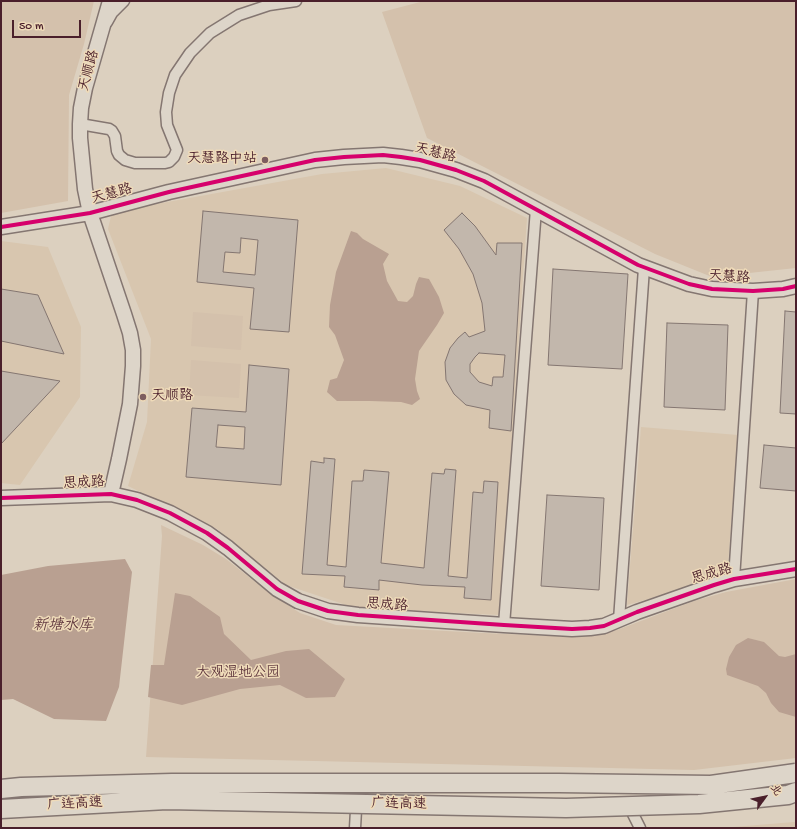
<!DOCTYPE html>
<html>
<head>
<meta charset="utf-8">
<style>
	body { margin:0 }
	#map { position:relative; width:797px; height:829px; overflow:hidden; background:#dcd0bf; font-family:"Gochi Hand","LXGW WenKai TC",sans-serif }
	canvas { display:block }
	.frame { position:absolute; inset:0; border:2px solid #4a1f2b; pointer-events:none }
	.north { position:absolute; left:745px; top:777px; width:40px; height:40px; -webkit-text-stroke:3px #efdbb9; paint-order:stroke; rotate:57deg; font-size:11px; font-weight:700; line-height:16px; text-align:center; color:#4a1f2b }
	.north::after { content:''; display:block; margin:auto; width:14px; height:18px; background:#4a1f2b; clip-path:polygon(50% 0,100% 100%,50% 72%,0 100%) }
	.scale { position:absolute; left:12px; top:20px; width:69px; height:18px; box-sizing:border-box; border:2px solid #4a1f2b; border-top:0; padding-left:5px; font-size:12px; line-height:14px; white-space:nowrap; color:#4a1f2b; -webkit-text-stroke:3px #efdbb9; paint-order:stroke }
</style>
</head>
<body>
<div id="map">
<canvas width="797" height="829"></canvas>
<div class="frame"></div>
<div class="north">北</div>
<div class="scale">50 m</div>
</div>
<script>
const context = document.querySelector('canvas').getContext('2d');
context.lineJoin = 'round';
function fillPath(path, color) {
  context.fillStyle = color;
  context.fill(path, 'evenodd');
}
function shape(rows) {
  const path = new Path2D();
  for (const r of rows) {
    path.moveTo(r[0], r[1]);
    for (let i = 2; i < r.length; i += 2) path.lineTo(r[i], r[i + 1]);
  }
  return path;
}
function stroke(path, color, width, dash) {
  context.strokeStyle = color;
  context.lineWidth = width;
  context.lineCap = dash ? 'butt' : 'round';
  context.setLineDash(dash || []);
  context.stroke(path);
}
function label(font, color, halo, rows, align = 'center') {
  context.font = font + ' "Gochi Hand","LXGW WenKai TC",sans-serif';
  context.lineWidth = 3;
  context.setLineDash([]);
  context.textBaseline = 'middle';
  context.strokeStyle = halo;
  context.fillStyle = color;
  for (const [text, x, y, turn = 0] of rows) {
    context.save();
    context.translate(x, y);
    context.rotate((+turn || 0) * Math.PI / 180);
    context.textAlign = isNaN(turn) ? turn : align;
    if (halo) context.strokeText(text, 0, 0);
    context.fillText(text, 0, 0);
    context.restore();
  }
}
fillPath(shape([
	[386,168,460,186,527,218,500,615,355,608,286,585,217,529,128,486,147,422,151,339,108,229,112,212,322,174],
	[1,241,48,247,81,327,80,397,20,485,1,483],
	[641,427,738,435,727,577,627,605],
	[794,822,796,822,796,828,721,828]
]), '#d8c6af');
fillPath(shape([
	[1,1,94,1,84,44,69,95,68,201,1,213],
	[424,1,796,1,796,268,712,277,655,254,427,138,382,12],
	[193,312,243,316,241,350,191,346],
	[191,360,241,364,239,398,189,395],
	[161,525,203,545,226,559,268,592,300,613,336,625,483,633,576,637,617,630,694,601,726,592,796,579,796,758,694,770,146,757,162,536]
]), '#d4c1ac');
fillPath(shape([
	[351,231,357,233,363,239,389,254,383,264,387,281,398,301,407,302,413,296,416,284,419,277,429,279,439,297,444,313,437,325,419,351,415,379,417,391,420,399,412,405,401,402,370,401,337,401,327,392,330,380,337,378,344,360,335,335,329,327,330,305,336,272],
	[125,559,132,572,119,687,106,721,54,719,13,699,1,700,1,575,48,566],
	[175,593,190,596,220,617,224,634,251,660,286,651,309,649,345,679,335,697,306,698,280,685,240,689,182,705,148,697,151,665,164,665],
	[748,638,764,642,779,656,785,657,796,654,796,717,779,712,771,703,766,693,758,686,727,675,726,669,729,657,736,645]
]), '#b9a091');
const building = shape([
	[203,211,298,220,289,332,250,329,254,288,197,282,203,211],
	[241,238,258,240,255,275,223,272,225,252,240,253,241,238],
	[462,213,475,226,496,255,497,243,522,243,511,431,489,428,490,410,466,405,454,394,446,380,445,362,450,348,458,338,465,332,469,337,485,331,482,303,473,274,459,249,444,230,462,213],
	[479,353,505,355,503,377,493,377,492,386,479,382,470,372,470,364,475,357,479,353],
	[553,269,628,274,622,369,548,365,553,269],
	[1,289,38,295,64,354,1,341,1,289],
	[785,311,796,312,796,414,780,413,785,311],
	[667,323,728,325,725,410,664,407,667,323],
	[249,365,289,369,281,485,186,477,192,408,246,412,249,365],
	[218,425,245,427,244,449,216,447,218,425],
	[1,371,60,381,1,444,1,371],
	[764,445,796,448,796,491,760,488,764,445],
	[324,458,335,459,327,565,346,567,352,481,363,481,364,470,389,472,381,563,424,568,432,473,444,474,445,469,456,470,448,576,467,578,473,492,483,493,484,481,498,482,491,600,464,598,465,587,422,585,379,580,379,590,344,587,345,576,302,574,311,461,324,463,324,458],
	[547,495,604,498,599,590,541,586,547,495]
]);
fillPath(building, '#c2b7ac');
stroke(building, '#847671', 1);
const street = shape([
	[107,22,112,13,124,1],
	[80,124,109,129,112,131,115,136,117,151,119,155,125,160,135,163,165,163,169,162,174,157,177,150,167,125,166,112,169,93,175,75,190,53,210,33,239,15,269,5,296,1],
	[734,579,753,291],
	[619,620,644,268],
	[504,625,536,209],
	[633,814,640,828],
	[355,828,356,810]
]);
const secondary = shape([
	[110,1,85,88,81,108,80,124,80,138,85,189,90,213,124,314,130,333,133,350,133,366,130,404,119,459,111,494],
	[1,227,90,213,169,192,315,160,344,157,383,155,401,157,420,160,456,170,484,181,638,265,689,284,712,289,753,291,783,289,796,286],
	[1,498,111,494,137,500,170,513,207,533,228,548,277,589,298,601,328,611,358,615,504,625,572,629,590,628,604,626,637,612,714,585,734,579,796,569]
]);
stroke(street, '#847671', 13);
stroke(secondary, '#847671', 17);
stroke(street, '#ddd5c9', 10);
stroke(secondary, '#ddd5c9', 14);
const highwayBridge = shape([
	[1,789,21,787,172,783,559,783,711,785,796,773],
	[1,809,167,800,566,808,699,804,788,795,796,792]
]);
stroke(highwayBridge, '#847671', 21, []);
stroke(highwayBridge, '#ddd5c9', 18);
stroke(shape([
	[1,227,90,213,169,192,315,160,344,157,383,155,401,157,420,160,456,170,484,181,638,265,689,284,712,289,753,291,783,289,796,286],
	[1,498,111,494,137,500,170,513,207,533,228,548,277,589,298,601,328,611,358,615,504,625,572,629,590,628,604,626,637,612,714,585,734,579,796,569]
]), '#d6006c', 4);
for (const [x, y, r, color] of [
	[265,160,4,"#7d5d5f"],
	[143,397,4,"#7d5d5f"]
]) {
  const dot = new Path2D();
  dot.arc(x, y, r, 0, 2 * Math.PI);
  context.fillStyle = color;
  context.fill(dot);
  stroke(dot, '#efdbb9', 1.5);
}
label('14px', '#4a1f2b', '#efdbb9', [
	["天顺路",90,71,-75],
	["天慧路",435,154,14],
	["天慧路",112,195,-15],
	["天慧路",729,278,4],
	["思成路",84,484,-3],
	["思成路",712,575,-16],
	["思成路",387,606,4],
	["广连高速",75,805,-3],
	["广连高速",399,805,1]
]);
label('14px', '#4a1f2b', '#efdbb9', [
	["天慧路中站",257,160],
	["天顺路",151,397,"left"]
], 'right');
label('14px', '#643d42', '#efdbb9', [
	["大观湿地公园",238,674]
]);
label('italic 15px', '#623a40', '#efdbb9', [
	["新塘水库",63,627]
]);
</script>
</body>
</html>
